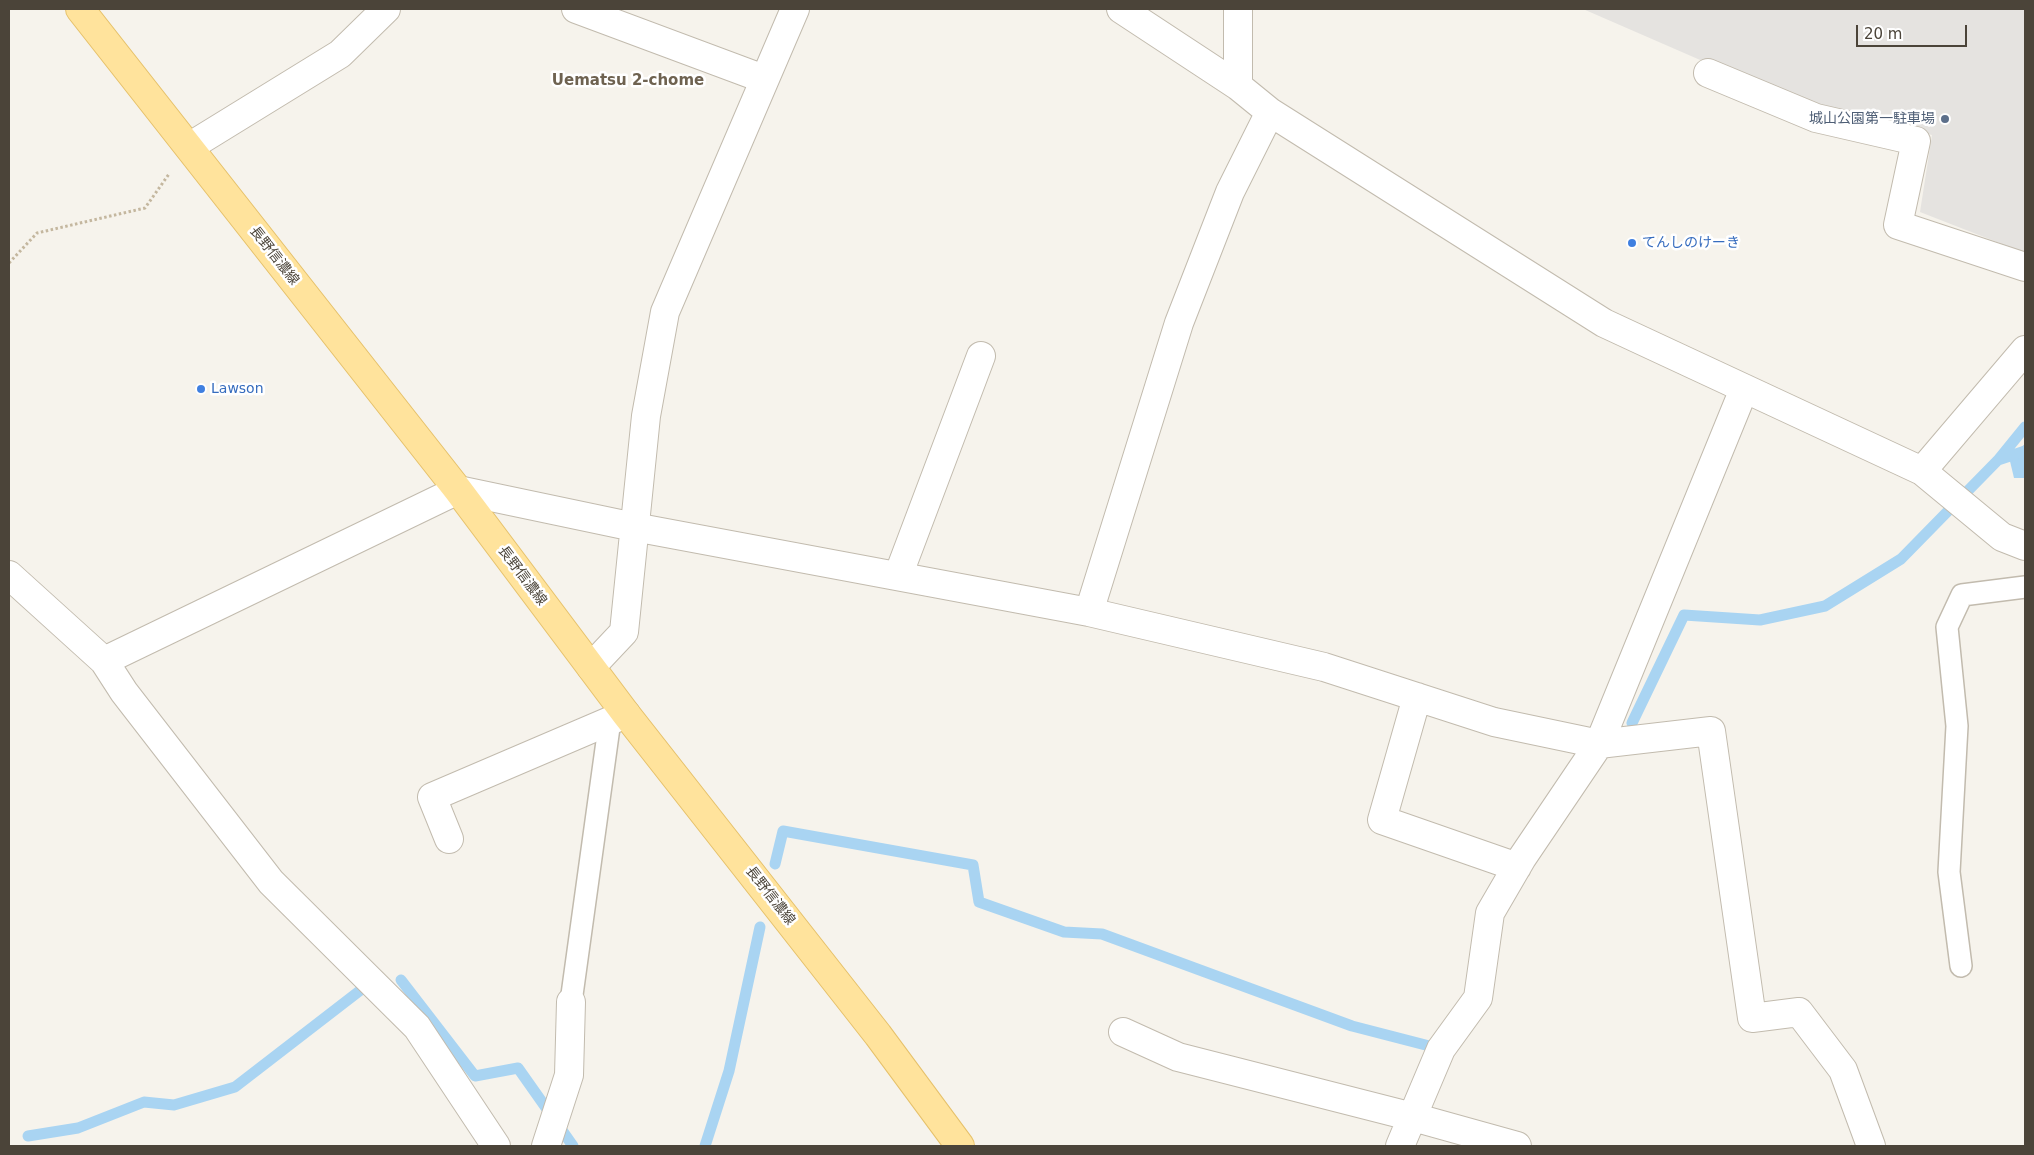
<!DOCTYPE html>
<html>
<head>
<meta charset="utf-8">
<style>
	body { margin:0 }
	#map { position:relative; width:2034px; height:1155px; overflow:hidden; background:#f6f3ec; font-family:"DejaVu Sans",sans-serif }
	canvas { display:block }
	.frame { position:absolute; inset:0; border:10px solid #4b4439; pointer-events:none }
	.scale { position:absolute; left:1856px; top:25px; width:111px; height:22px; box-sizing:border-box; border:2px solid #4b4439; border-top:0; padding-left:6px; font-size:15px; line-height:18px; white-space:nowrap; color:#4b4439; -webkit-text-stroke:4px #fff; paint-order:stroke }
</style>
</head>
<body>
<div id="map">
<canvas width="2034" height="1155"></canvas>
<div class="frame"></div>
<div class="scale">20 m</div>
</div>
<script>
const context = document.querySelector('canvas').getContext('2d');
context.lineJoin = 'round';
function fillPath(path, color) {
  context.fillStyle = color;
  context.fill(path, 'evenodd');
}
function shape(rows) {
  const path = new Path2D();
  for (const r of rows) {
    path.moveTo(r[0], r[1]);
    for (let i = 2; i < r.length; i += 2) path.lineTo(r[i], r[i + 1]);
  }
  return path;
}
function stroke(path, color, width, dash) {
  context.strokeStyle = color;
  context.lineWidth = width;
  context.lineCap = dash ? 'butt' : 'round';
  context.setLineDash(dash || []);
  context.stroke(path);
}
function label(font, color, halo, rows, align = 'center') {
  context.font = font + ' "DejaVu Sans","Noto Sans JP",sans-serif';
  context.lineWidth = 5;
  context.setLineDash([]);
  context.textBaseline = 'middle';
  context.strokeStyle = halo;
  context.fillStyle = color;
  for (const [text, x, y, turn = 0] of rows) {
    context.save();
    context.translate(x, y);
    context.rotate((+turn || 0) * Math.PI / 180);
    context.textAlign = isNaN(turn) ? turn : align;
    if (halo) context.strokeText(text, 0, 0);
    context.fillText(text, 0, 0);
    context.restore();
  }
}
fillPath(shape([
	[1583,9,2025,9,2025,253,1920,212,1932,135,1799,103]
]), '#e5e3e0');
fillPath(shape([
	[2025,444,2025,478,2014,478,2009,457]
]), '#a9d4f2');
stroke(shape([
	[1999,459,2025,427],
	[1632,723,1684,615,1760,620,1825,606,1901,559,1998,460,2025,451],
	[775,864,783,831,973,865,979,902,1064,932,1102,934,1352,1026,1441,1049],
	[401,980,475,1076,518,1068,573,1146],
	[28,1136,78,1128,144,1102,174,1105,235,1087,362,989],
	[705,1146,729,1071,760,927]
]), '#a9d4f2', 11);
const service = shape([
	[1961,966,1949,872,1957,726,1947,627,1962,595,2025,587],
	[571,1002,610,720]
]);
const minor = shape([
	[576,9,764,79],
	[1121,9,1238,86,1270,112,1604,323,1922,471,2002,537,2025,546],
	[1238,9,1238,86],
	[1708,73,1816,118,1916,141,1898,225,2025,267],
	[1270,112,1230,192,1179,323,1089,612,1324,667,1494,722,1599,744,1744,389],
	[189,147,340,54,386,9],
	[1922,471,2025,350],
	[9,575,104,661,124,692,271,882,417,1027,496,1146],
	[898,576,981,356],
	[104,661,458,490,634,527,1089,612],
	[591,667,624,632,646,416,665,312,795,9],
	[1417,697,1382,820,1517,867],
	[449,839,432,797,626,714],
	[1123,1032,1178,1057,1413,1117,1517,1146],
	[546,1146,569,1075,571,1002],
	[1400,1146,1441,1049,1478,998,1490,913,1522,858,1599,744,1711,731,1752,1018,1799,1012,1843,1070,1871,1146]
]);
const primary = shape([
	[80,9,458,490,626,714,878,1035,960,1146]
]);
stroke(service, '#c2bbae', 24);
stroke(minor, '#c2bbae', 30);
stroke(primary, '#e6c16a', 30);
stroke(shape([
	[9,263,37,233,145,208,169,174]
]), '#c4b79f', 3, [2.5, 2.5]);
stroke(service, '#fff', 21);
stroke(minor, '#fff', 28);
stroke(primary, '#ffe39c', 28);
for (const [x, y, r, color] of [
	[1945,119,5,"#5c6f8a"],
	[1632,243,5,"#3f7fe0"],
	[201,389,5,"#3f7fe0"]
]) {
  const dot = new Path2D();
  dot.arc(x, y, r, 0, 2 * Math.PI);
  context.fillStyle = color;
  context.fill(dot);
  stroke(dot, '#fff', 2);
}
label('14px', '#4e5e75', '#fff', [
	["城山公園第一駐車場",1935,119]
], 'right');
label('14px', '#366cbe', '#fff', [
	["てんしのけーき",1642,243],
	["Lawson",211,389]
], 'left');
label('14px', '#4b4439', '#fff', [
	["長野信濃線",274,256,52],
	["長野信濃線",522,576,53],
	["長野信濃線",770,896,52]
]);
label('bold 15px', '#6e6250', '#fff', [
	["Uematsu 2-chome",628,81]
]);
</script>
</body>
</html>
